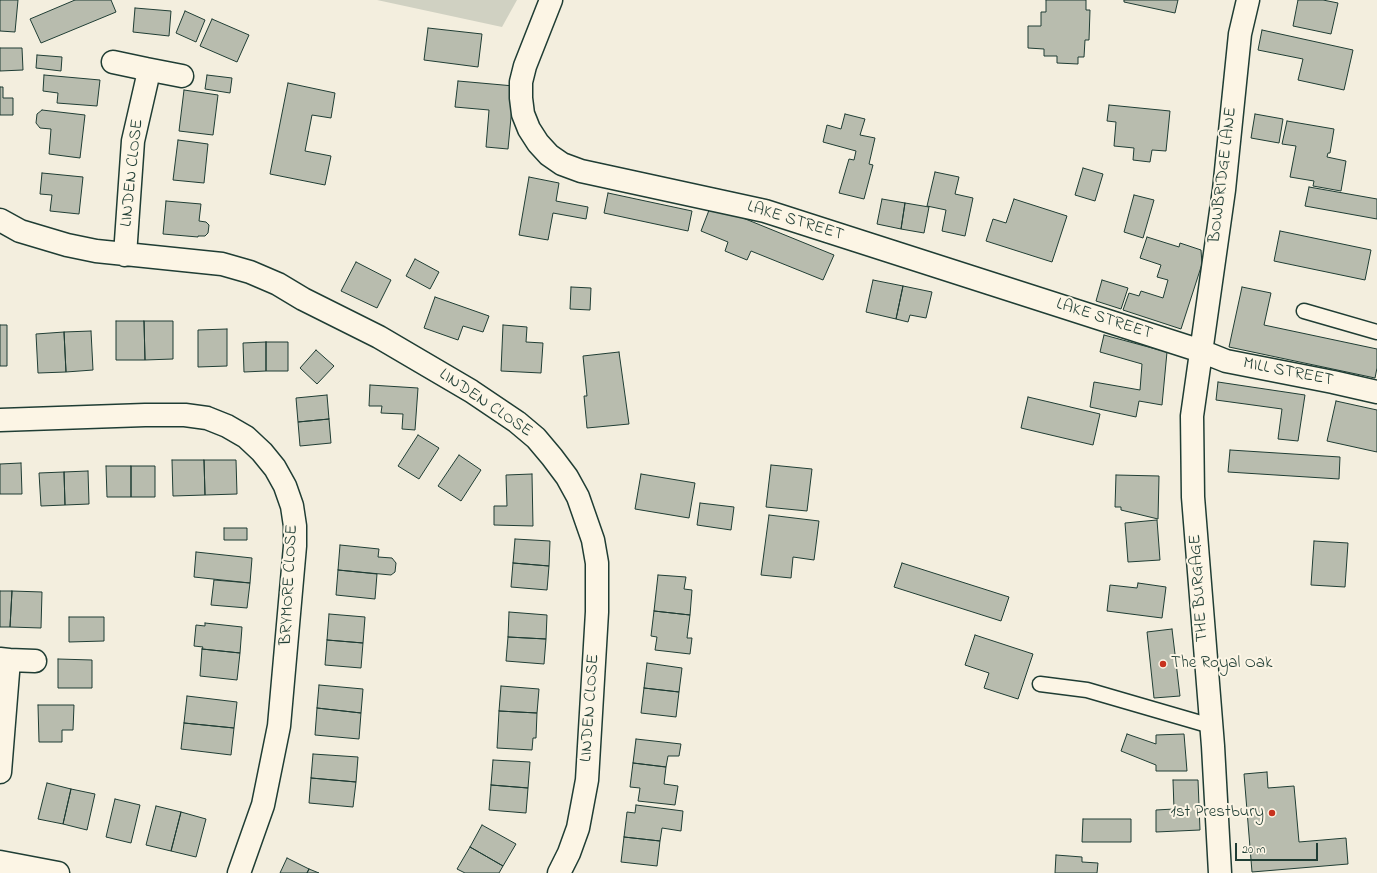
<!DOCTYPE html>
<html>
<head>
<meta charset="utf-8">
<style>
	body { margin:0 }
	#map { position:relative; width:1377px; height:873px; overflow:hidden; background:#f3eede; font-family:"Indie Flower",sans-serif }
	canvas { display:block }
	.scale { position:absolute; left:1235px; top:843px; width:83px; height:18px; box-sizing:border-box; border:2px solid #1f3d34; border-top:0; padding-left:5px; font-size:12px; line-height:14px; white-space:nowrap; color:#1f3d34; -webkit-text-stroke:3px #fcf5e5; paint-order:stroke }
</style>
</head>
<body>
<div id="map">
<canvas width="1377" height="873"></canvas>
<div class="scale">20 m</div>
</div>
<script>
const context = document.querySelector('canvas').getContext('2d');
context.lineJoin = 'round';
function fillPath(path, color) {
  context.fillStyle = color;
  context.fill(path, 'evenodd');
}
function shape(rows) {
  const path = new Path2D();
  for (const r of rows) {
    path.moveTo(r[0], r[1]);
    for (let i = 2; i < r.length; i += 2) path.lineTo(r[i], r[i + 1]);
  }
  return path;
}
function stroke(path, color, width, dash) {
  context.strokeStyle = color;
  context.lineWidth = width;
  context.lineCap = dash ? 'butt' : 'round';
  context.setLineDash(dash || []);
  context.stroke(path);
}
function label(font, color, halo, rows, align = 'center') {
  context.font = font + ' "Indie Flower",sans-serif';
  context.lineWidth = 4;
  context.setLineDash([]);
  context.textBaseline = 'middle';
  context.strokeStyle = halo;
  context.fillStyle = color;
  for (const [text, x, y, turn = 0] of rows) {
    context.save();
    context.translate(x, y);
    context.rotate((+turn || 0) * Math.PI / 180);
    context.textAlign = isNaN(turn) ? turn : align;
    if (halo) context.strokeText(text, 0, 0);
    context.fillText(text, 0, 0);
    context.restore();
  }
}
fillPath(shape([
	[377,0,517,0,502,27]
]), '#d0d1c2');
const building = shape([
	[0,0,18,0,15,32,0,31,0,0],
	[75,0,111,0,116,12,41,43,30,19,75,0],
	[1046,0,1086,0,1086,10,1090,10,1089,40,1085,40,1084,57,1078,57,1078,64,1057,63,1057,56,1044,56,1044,49,1028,48,1028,26,1041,26,1041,12,1046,12,1046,0],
	[1124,0,1178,0,1175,13,1124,2,1124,0],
	[1298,0,1323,0,1338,3,1331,34,1293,26,1298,0],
	[135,8,171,11,169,36,133,32,135,8],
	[185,11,205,20,196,42,176,33,185,11],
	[212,19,249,35,237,62,200,46,212,19],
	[428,28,482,34,478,67,424,60,428,28],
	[1262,30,1353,50,1344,90,1298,80,1303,59,1258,50,1262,30],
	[0,48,22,48,23,70,0,71,0,48],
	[37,55,62,57,61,71,36,68,37,55],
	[44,75,100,80,97,106,57,103,58,93,43,91,44,75],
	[207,75,232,78,230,93,205,89,207,75],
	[458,81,514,86,508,149,486,147,489,110,455,107,458,81],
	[288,83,335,93,331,118,312,115,305,151,331,156,325,185,270,174,288,83],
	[0,87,3,87,3,98,13,98,13,115,0,115,0,87],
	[184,90,218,95,213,135,179,131,184,90],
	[1109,105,1170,111,1166,151,1152,150,1150,162,1133,160,1134,148,1114,146,1116,122,1107,121,1109,105],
	[42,110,85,115,80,158,49,154,51,129,40,128,36,123,37,114,42,110],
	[845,114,865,119,860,135,875,138,869,164,873,165,864,199,839,193,849,159,854,160,856,151,823,142,827,125,841,129,845,114],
	[1255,114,1283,119,1279,143,1251,138,1255,114],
	[1287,121,1334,129,1330,153,1328,153,1327,157,1346,161,1341,191,1313,186,1314,181,1290,177,1296,146,1282,144,1287,121],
	[178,140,208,144,204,183,173,180,178,140],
	[1083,168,1103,174,1095,201,1075,195,1083,168],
	[935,172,959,177,955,194,973,198,965,236,942,231,946,210,927,206,935,172],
	[42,173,83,177,79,214,50,211,52,195,40,194,42,173],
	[529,177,559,183,556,201,588,207,586,219,553,213,548,240,519,235,529,177],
	[1309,187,1377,199,1377,219,1305,206,1309,187],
	[608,193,692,211,688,231,604,213,608,193],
	[1134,195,1154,200,1143,238,1124,232,1134,195],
	[882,199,905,203,901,229,877,224,882,199],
	[1014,199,1067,216,1052,262,986,241,993,219,1006,223,1014,199],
	[166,201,201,204,199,221,206,222,209,225,208,233,205,236,198,236,198,237,163,234,166,201],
	[905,203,929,207,924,233,901,229,905,203],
	[711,205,834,255,823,280,751,251,747,260,725,251,728,242,701,231,711,205],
	[1280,231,1371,250,1365,280,1274,261,1280,231],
	[1147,237,1179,247,1180,243,1201,250,1202,264,1181,329,1123,310,1129,293,1139,296,1141,291,1163,298,1168,280,1157,277,1161,265,1140,258,1147,237],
	[415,259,439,272,430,289,406,276,415,259],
	[356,262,391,280,377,308,341,291,356,262],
	[873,280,903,286,896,319,866,312,873,280],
	[1102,280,1128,288,1121,309,1096,301,1102,280],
	[903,286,932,292,926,318,910,315,908,322,896,319,903,286],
	[571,287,591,288,590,310,570,309,571,287],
	[1242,287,1271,293,1264,325,1377,349,1377,368,1375,378,1229,347,1242,287],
	[435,297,489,316,483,332,463,326,458,340,424,328,435,297],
	[116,321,144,321,145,360,116,360,116,321],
	[144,321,173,321,173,359,145,360,144,321],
	[0,325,7,325,7,366,0,366,0,325],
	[503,325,527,327,526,342,543,343,541,373,501,371,503,325],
	[227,329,227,366,198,367,198,330,227,329],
	[91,331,93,370,66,372,64,332,91,331],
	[64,332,66,372,38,373,36,334,64,332],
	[1104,335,1167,352,1162,405,1139,401,1136,417,1090,407,1094,382,1140,390,1142,364,1100,352,1104,335],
	[266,342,288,342,288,371,266,371,266,342],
	[266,342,266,371,244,372,243,343,266,342],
	[316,350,334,366,317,384,300,368,316,350],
	[619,352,629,424,587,428,584,396,587,396,583,356,619,352],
	[1218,382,1305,395,1298,441,1278,439,1282,409,1216,400,1218,382],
	[370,385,418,388,415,430,402,429,403,414,381,413,382,406,369,406,370,385],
	[327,395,329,419,298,422,296,398,327,395],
	[1028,397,1100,414,1093,445,1021,428,1028,397],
	[1336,401,1377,410,1377,452,1327,441,1336,401],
	[329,419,331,443,300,446,298,422,329,419],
	[418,435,439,448,419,479,398,466,418,435],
	[1230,450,1340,457,1339,479,1228,472,1230,450],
	[459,455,481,470,461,501,438,486,459,455],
	[172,460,204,460,205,495,173,496,172,460],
	[204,460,236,460,237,494,205,495,204,460],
	[21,463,22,494,0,494,0,464,21,463],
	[771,465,812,469,807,511,766,507,771,465],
	[106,466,131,466,131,497,107,497,106,466],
	[131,466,155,466,155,497,131,497,131,466],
	[88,471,89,504,65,505,64,472,88,471],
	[64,472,65,505,41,506,39,473,64,472],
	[532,474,533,526,494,525,494,506,507,506,506,475,532,474],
	[641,474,695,483,689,518,635,509,641,474],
	[1116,475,1159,476,1158,519,1121,510,1121,507,1115,507,1116,475],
	[700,503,734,507,731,530,697,525,700,503],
	[769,515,819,521,814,560,793,557,791,578,761,575,769,515],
	[1157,520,1160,560,1128,562,1125,523,1157,520],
	[224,528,247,528,247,540,224,540,224,528],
	[515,539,550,541,549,566,513,563,515,539],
	[1314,541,1348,543,1345,587,1311,585,1314,541],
	[340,545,379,549,378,557,392,558,396,563,395,572,391,575,338,570,340,545],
	[196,552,252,558,250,583,194,577,196,552],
	[513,563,549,566,547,590,511,587,513,563],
	[902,563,1009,597,1001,621,894,587,902,563],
	[338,570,377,574,375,599,336,595,338,570],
	[658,575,686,577,684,589,692,590,690,615,654,611,658,575],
	[214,580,250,583,247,608,211,605,214,580],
	[1138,583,1166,587,1162,618,1107,611,1110,585,1137,588,1138,583],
	[0,591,12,591,10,627,0,627,0,591],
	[12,591,42,592,41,628,10,627,12,591],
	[654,611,690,615,687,638,692,638,690,654,655,650,657,637,651,636,654,611],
	[509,612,547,615,546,639,508,637,509,612],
	[329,614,365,617,363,643,327,640,329,614],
	[69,617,104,617,104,641,69,642,69,617],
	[205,623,242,627,240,653,202,649,203,647,194,646,196,625,205,626,205,623],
	[1172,629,1180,696,1154,698,1147,632,1172,629],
	[975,635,1033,654,1018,699,984,688,989,673,965,665,975,635],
	[508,637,546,639,544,664,506,661,508,637],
	[327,640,363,643,361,668,325,665,327,640],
	[202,649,240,653,237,680,200,676,202,649],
	[58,659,92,660,92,688,58,688,58,659],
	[647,663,682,668,679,692,644,688,647,663],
	[319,685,363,689,361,713,317,708,319,685],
	[501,686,539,689,537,713,499,711,501,686],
	[644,688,679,692,676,717,641,713,644,688],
	[187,696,237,702,234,728,184,723,187,696],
	[38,705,74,705,73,730,62,730,62,742,39,742,38,705],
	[317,708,361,713,359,739,315,735,317,708],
	[499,711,537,713,536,738,533,738,532,750,497,748,499,711],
	[184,723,234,728,231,755,181,749,184,723],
	[1127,734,1156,744,1156,735,1184,734,1187,771,1156,771,1156,765,1121,751,1127,734],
	[636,739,681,744,679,756,668,756,666,767,633,763,636,739],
	[313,754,358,757,356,782,311,778,313,754],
	[493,760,530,762,528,788,491,785,493,760],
	[633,763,666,767,664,784,678,786,675,805,638,801,640,788,630,787,633,763],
	[1267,772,1268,788,1294,786,1299,842,1346,838,1348,864,1252,872,1244,774,1267,772],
	[311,778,356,782,353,807,309,803,311,778],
	[1173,780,1198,780,1200,830,1156,832,1156,810,1174,809,1173,780],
	[47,783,71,789,63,824,38,819,47,783],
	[491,785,528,788,526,813,489,810,491,785],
	[71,789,95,794,87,830,63,824,71,789],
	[115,799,140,805,131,843,106,837,115,799],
	[636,805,683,811,681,831,662,828,660,841,624,837,627,812,635,813,636,805],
	[156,806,181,812,171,851,146,845,156,806],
	[181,812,206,819,196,857,171,851,181,812],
	[1083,819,1131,819,1131,842,1082,842,1083,819],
	[482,825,516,844,503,866,470,847,482,825],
	[624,837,660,841,657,866,621,862,624,837],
	[470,847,503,866,499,873,465,873,457,869,470,847],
	[1056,855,1082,857,1082,862,1098,863,1097,873,1055,873,1056,855],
	[287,858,309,869,307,873,280,873,287,858],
	[309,869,319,873,307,873,309,869]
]);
fillPath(building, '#b8bcae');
stroke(building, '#1f3d34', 1);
const lane = shape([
	[1304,311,1377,332],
	[1040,684,1087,690,1211,726]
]);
const street = shape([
	[551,0,525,66,521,82,521,98,523,114,529,129,538,143,549,155,562,164,581,171,765,211,1201,351,1226,361,1333,382,1377,392],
	[113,62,146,69],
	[0,220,20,231,67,245,96,251,222,264,250,272,278,284,303,299,379,337,471,391,517,422,536,438,552,457,567,477,578,497,593,540,597,563,597,612,587,780,578,828,569,853,559,873],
	[125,255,133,141,147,80,146,69,182,76],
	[0,420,145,415,185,415,207,418,227,426,246,437,262,452,275,468,285,486,292,506,295,526,295,546,279,726,263,805,239,873],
	[0,659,9,660,0,772],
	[9,660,35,661],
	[0,862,58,873],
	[1220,873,1213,746,1193,497,1192,416,1224,190,1240,34,1248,0]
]);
stroke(lane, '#1f3d34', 17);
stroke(street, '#1f3d34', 25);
stroke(lane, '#fcf5e5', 14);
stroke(street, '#fcf5e5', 22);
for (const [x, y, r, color] of [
	[1163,664,4,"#c8321e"],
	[1272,813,4,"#c8321e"]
]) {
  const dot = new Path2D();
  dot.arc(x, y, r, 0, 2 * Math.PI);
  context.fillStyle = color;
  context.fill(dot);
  stroke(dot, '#fcf5e5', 1.5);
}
label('17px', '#1f3d34', '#fcf5e5', [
	["LINDEN CLOSE",133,173,-84],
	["BOWBRIDGE LANE",1224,175,-83],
	["LAKE STREET",795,222,17],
	["LAKE STREET",1104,320,18],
	["MILL STREET",1288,373,11],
	["LINDEN CLOSE",485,404,34],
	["BRYMORE CLOSE",290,585,-87],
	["THE BURGAGE",1200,588,-94],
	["LINDEN CLOSE",591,708,-86]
]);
label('17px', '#1f3d34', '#fcf5e5', [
	["The Royal Oak",1171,664],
	["1st Prestbury",1264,813,"right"]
], 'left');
</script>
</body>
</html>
